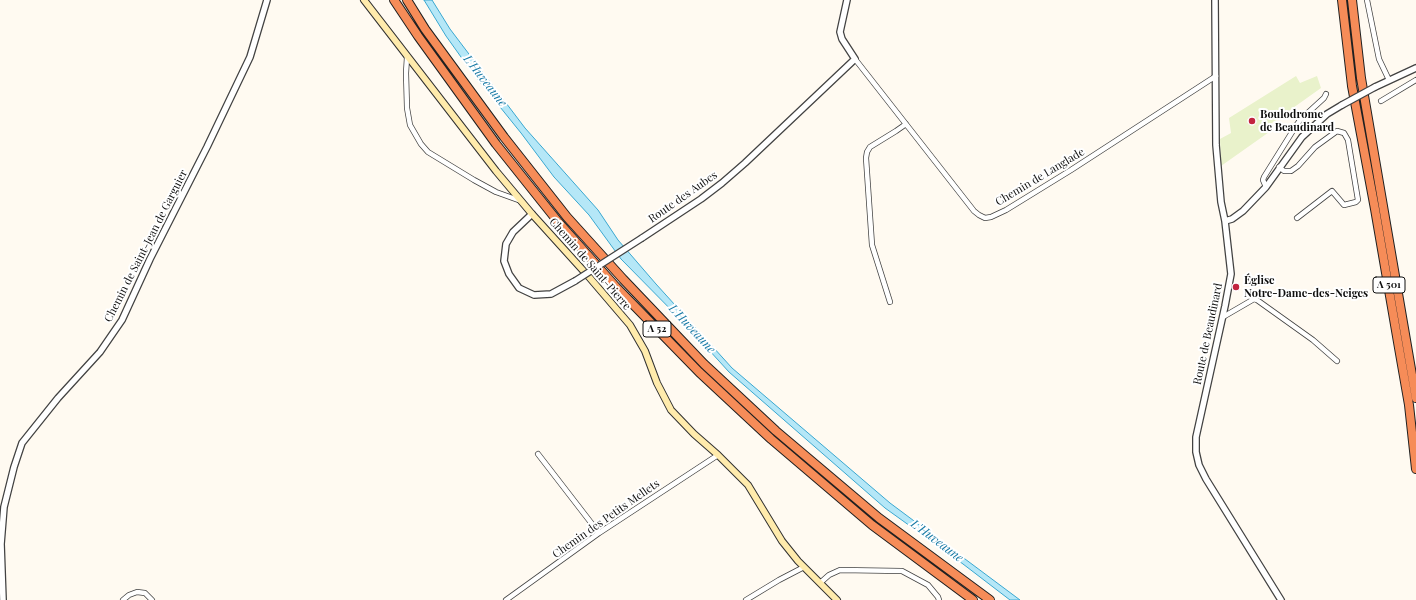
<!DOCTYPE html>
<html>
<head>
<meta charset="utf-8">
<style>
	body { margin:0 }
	canvas { display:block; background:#fffaf1 }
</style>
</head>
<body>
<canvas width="1416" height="600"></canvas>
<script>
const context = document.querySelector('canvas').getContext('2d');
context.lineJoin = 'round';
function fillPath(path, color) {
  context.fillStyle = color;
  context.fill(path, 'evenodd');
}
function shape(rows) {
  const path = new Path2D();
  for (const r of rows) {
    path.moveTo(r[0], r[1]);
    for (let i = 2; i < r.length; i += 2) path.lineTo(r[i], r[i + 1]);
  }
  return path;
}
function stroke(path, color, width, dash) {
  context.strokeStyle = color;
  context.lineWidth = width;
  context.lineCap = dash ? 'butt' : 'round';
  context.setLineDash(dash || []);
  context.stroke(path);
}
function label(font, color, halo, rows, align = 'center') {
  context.font = font + ' "Playfair Display",serif';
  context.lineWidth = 4;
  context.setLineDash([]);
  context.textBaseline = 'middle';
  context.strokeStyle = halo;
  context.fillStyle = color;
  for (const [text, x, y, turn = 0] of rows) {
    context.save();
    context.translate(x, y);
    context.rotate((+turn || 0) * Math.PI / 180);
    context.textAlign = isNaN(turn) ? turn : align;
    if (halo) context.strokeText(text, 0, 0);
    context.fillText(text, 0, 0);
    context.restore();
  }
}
fillPath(shape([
	[1296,76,1300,83,1317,76,1321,88,1269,125,1272,130,1221,166,1220,139,1231,133,1229,118]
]), '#e9f2cb');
const water = shape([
	[424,0,432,0,450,29,525,128,598,210,618,240,656,284,732,368,890,503,1020,600,1010,600,963,564,885,508,729,372,688,327,621,259,589,215,554,177,521,133,471,71,446,36,424,0]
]);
fillPath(water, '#b5e7f7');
stroke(water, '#3aa7d0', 1);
const minor = shape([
	[1367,0,1379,59,1389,80],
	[407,57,406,73,407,108,410,125,421,144,428,152,474,180,496,192,521,201],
	[855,59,974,211,979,215,985,218,991,217,1006,210,1071,170,1216,76],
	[1381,101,1416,80],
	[1279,167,1284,171,1291,171,1298,166,1315,147,1337,131,1344,133,1348,140,1358,200,1356,202,1344,205,1332,191,1297,218],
	[1266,187,1263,180,1264,177,1294,129,1300,120,1324,98,1326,94],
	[890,302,872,245,866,158,867,152,870,147,896,131,906,124],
	[1223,317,1254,299,1257,300,1313,340,1337,361],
	[538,454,599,533],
	[820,583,829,575,840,570,902,571,928,585,938,597,939,600],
	[123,600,129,595,137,592,145,593,152,600],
	[506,600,599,533,718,455],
	[746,600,779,580,804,567]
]);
const tertiary = shape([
	[1215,0,1216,145,1221,202,1225,221,1231,274,1225,306,1196,437,1196,452,1199,465,1206,479,1281,600],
	[1375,87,1416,68],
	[532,214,513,232,506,244,504,261,509,274,519,288,534,295,551,294,575,281],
	[1225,221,1232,219,1243,211,1266,187,1302,137,1327,114,1342,105],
	[642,238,701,199,722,183,745,163,855,59,842,39,840,32,847,0],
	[3,600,1,544,4,507,14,467,22,443,58,398,100,352,122,320,150,259,207,147,250,57,267,0]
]);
const secondary = shape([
	[364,0,496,171,532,214,589,277,630,325,645,351,657,383,671,410,694,434,718,455,748,485,782,541,798,561,837,600]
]);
const motorway = shape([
	[394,0,418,36,496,144,559,223,616,287,699,372,771,439,872,525,973,600],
	[407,0,425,29,504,137,567,217,623,279,704,364,776,431,879,518,990,600],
	[1342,0,1352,86,1375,209,1399,348,1409,405,1416,469],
	[1352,0,1361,78,1416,398]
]);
stroke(minor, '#424242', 6);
stroke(tertiary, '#424242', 8);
stroke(secondary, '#313131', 8);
stroke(motorway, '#202020', 10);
stroke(minor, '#fff', 4.5);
stroke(tertiary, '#fff', 5.5);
stroke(secondary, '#ffebac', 6);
stroke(motorway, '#f68c58', 8);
const tertiaryBridge = shape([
	[1342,105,1375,87],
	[575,281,642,238]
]);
stroke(tertiaryBridge, '#424242', 8, []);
stroke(tertiaryBridge, '#fff', 5.5);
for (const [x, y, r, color] of [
	[1252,121,4,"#c2243f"],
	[1236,287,4,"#c2243f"]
]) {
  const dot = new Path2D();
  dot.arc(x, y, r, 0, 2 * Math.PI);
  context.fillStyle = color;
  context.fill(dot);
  stroke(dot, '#fff', 1.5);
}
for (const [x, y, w] of [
	[1389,285,32],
	[657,329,28]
]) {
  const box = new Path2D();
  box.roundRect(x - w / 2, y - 8, w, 16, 3);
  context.fillStyle = '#fff';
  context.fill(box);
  stroke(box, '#0f0f0f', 1);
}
label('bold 10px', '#0f0f0f', null, [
	["A 501",1389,285],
	["A 52",657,329]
]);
label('bold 11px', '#0f0f0f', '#fff', [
	["Boulodrome",1260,115],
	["de Beaudinard",1260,128],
	["Église",1244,281],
	["Notre-Dame-des-Neiges",1244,294]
], 'left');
label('11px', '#0f0f0f', '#fff', [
	["Chemin de Langlade",1040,177,-31],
	["Route des Aubes",683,197,-35],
	["Chemin de Saint-Jean de Garguier",146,246,-63],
	["Chemin de Saint-Pierre",590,264,49],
	["Route de Beaudinard",1208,334,-78],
	["Chemin des Petits Mellets",606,519,-35]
]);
label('italic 12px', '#1578a4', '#fff', [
	["L'Huveaune",485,81,52],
	["L'Huveaune",692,329,47],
	["L'Huveaune",937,541,37]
]);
</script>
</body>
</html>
